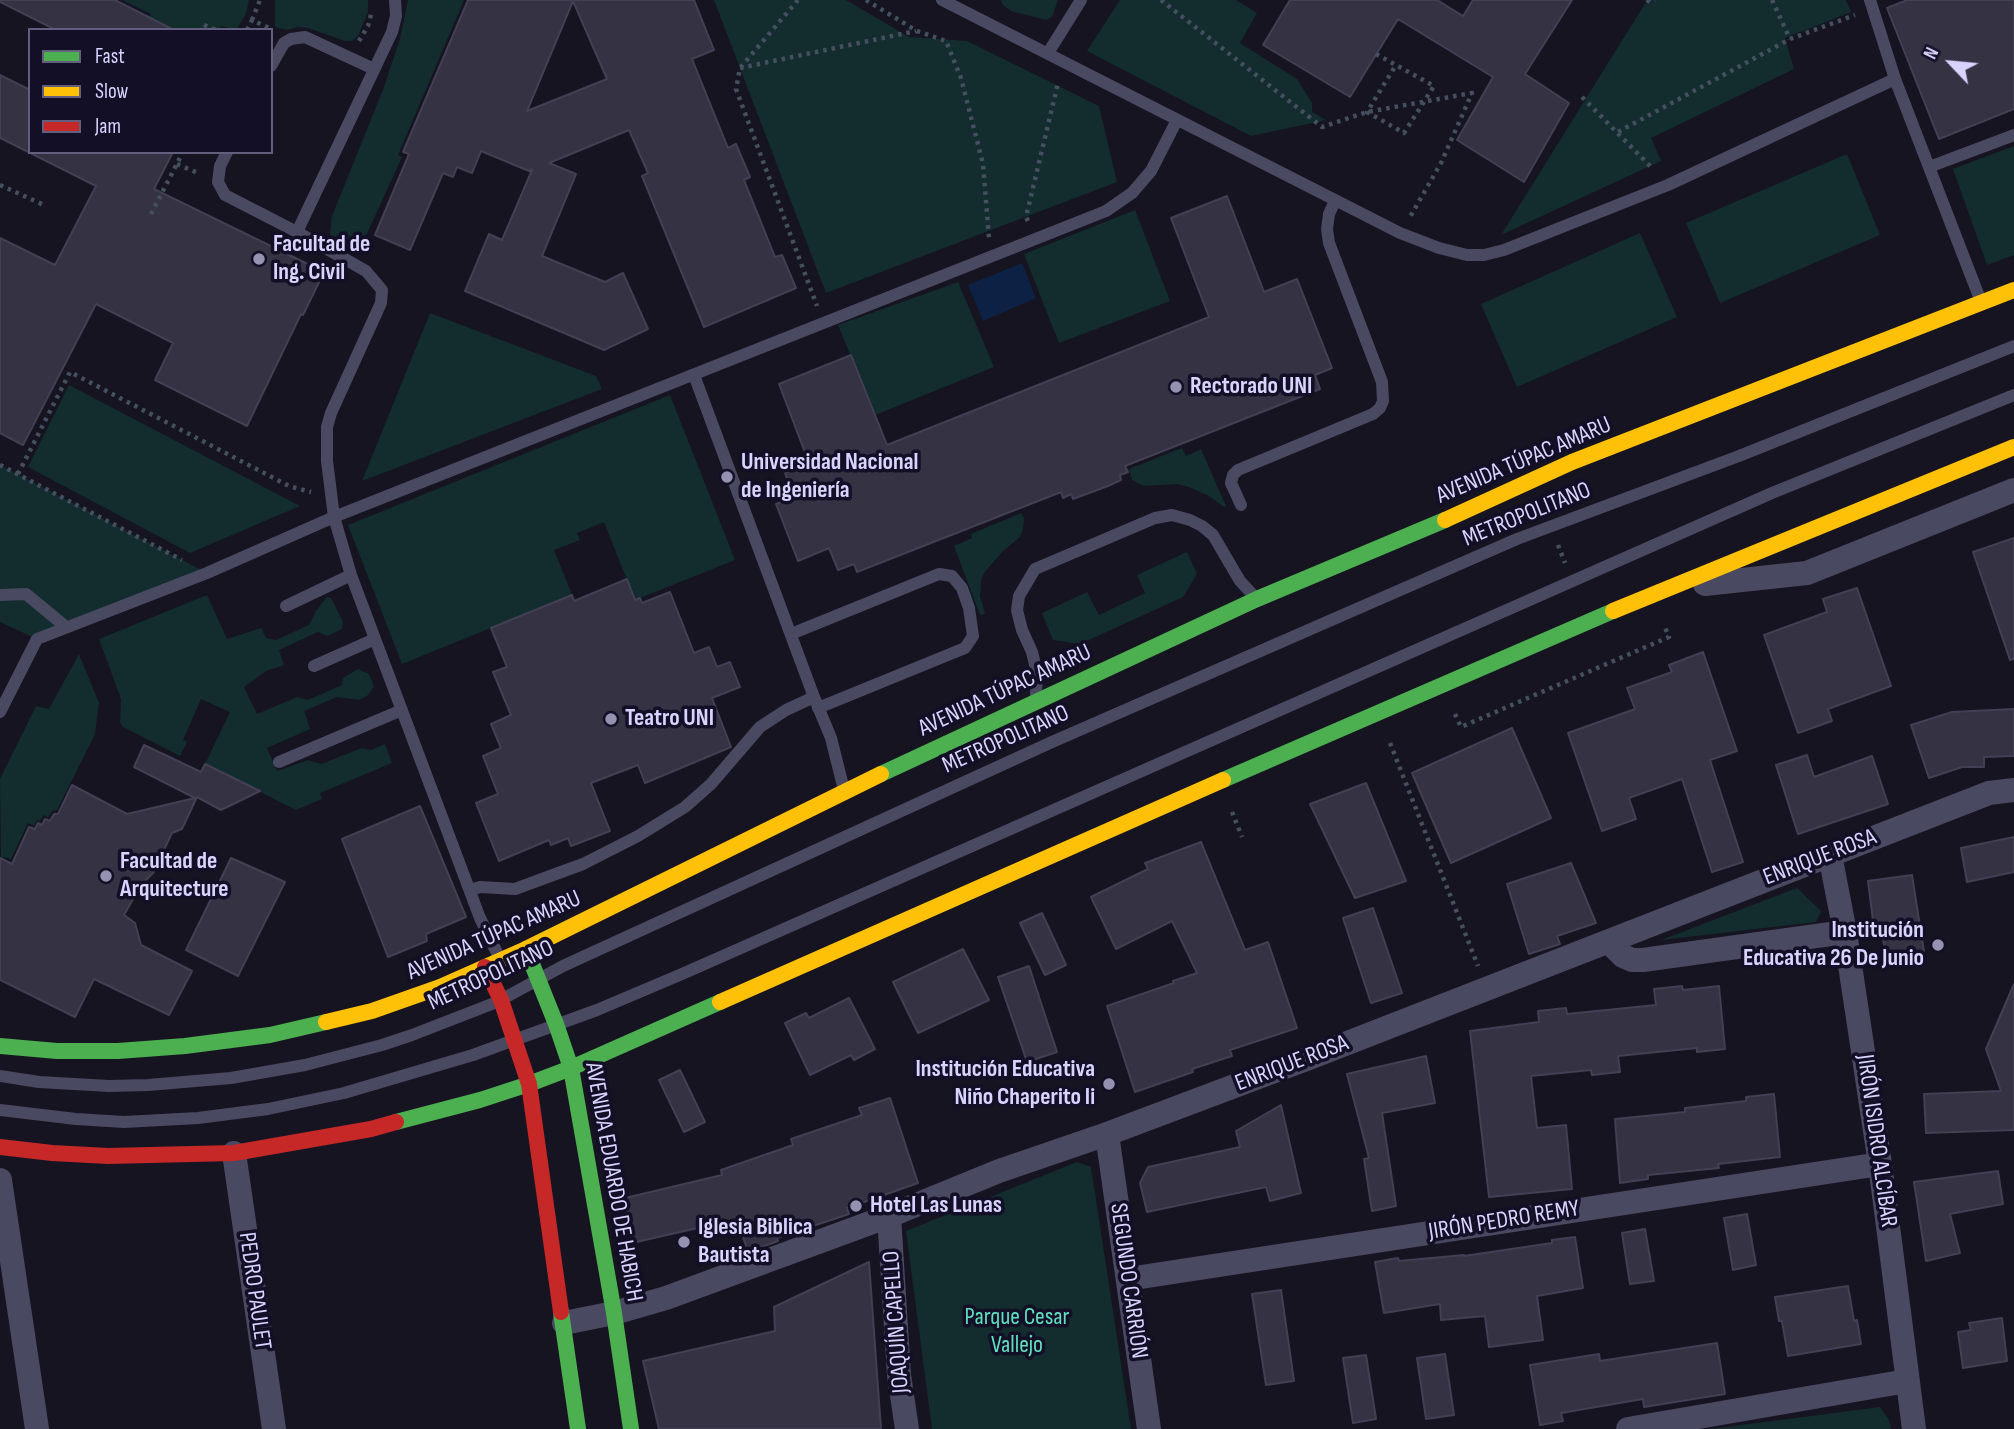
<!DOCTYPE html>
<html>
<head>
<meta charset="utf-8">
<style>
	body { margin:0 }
	#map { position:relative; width:2014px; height:1429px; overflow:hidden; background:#161421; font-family:"Sofia Sans Condensed",sans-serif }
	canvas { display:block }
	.legend { position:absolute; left:28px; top:28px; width:245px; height:126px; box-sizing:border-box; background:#130f26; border:2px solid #625e7d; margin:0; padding:9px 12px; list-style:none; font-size:21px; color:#d9d4ff }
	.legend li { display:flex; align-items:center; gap:14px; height:35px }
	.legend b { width:35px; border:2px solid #625e7d }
	.north { position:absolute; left:1916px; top:28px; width:70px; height:70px; -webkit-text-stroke:5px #130f26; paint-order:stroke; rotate:296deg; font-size:19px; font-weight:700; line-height:28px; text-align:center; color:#d9d4ff }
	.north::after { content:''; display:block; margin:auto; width:24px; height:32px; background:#d9d4ff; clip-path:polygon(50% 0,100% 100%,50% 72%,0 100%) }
</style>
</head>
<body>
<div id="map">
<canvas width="2014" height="1429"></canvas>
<ul class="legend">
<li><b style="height:9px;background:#4caf50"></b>Fast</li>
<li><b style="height:9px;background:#ffc107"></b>Slow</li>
<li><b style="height:9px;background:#c62828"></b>Jam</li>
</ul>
<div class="north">N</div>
</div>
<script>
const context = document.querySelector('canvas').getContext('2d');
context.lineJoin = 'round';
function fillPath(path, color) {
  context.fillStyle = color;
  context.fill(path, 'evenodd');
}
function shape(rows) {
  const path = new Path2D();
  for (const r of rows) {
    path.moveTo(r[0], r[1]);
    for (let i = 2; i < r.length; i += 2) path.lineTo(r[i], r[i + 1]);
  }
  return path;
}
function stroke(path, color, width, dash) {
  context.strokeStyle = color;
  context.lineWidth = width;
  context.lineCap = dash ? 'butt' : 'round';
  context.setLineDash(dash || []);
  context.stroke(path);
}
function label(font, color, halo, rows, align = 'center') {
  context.font = font + ' "Sofia Sans Condensed",sans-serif';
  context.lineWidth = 7;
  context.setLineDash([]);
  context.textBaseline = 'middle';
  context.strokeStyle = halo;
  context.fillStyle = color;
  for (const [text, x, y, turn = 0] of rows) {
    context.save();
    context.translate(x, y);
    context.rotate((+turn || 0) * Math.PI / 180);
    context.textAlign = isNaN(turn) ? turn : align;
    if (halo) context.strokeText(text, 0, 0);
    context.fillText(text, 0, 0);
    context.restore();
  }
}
fillPath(shape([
	[122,0,249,0,246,14,236,30,221,26,218,30,169,30,148,20,151,14],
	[275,0,368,0,368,12,358,36,352,41,345,41,308,28,297,27,287,30,275,27],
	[408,0,464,0,398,155,402,157,360,249,336,239,330,234,332,216,384,87,400,39],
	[714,0,846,0,909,37,967,41,1099,106,1117,182,826,293],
	[1001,0,1058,0,1052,17,1046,20,1011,11,1003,5],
	[1120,0,1236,0,1257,13,1240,43,1297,79,1312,103,1312,112,1326,120,1251,136,1087,51],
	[1644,0,1846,0,1851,12,1785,38,1794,69,1651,138,1661,161,1501,235,1646,2],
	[2014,146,2014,255,1987,265,1953,169],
	[1847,154,1880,235,1720,303,1686,223],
	[1135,210,1170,301,1059,343,1024,254],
	[1640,233,1677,317,1517,387,1481,304],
	[958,282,994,367,875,415,838,325],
	[430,313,596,376,602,389,362,481],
	[69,385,300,506,190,553,28,467],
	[670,395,735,560,635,600,604,522,577,533,580,540,554,550,572,595,402,664,348,525],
	[1182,448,1186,456,1201,449,1226,506,1224,507,1209,496,1189,487,1177,484,1144,486,1132,480,1129,469],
	[0,465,207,573,37,639,0,622],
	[1021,513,1024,519,1023,529,1020,537,1002,552,984,573,981,581,980,596,985,614,980,615,954,546,972,538,971,534],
	[1187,552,1197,574,1183,597,1080,644,1053,640,1042,613,1087,592,1099,615,1145,593,1137,575],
	[207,595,227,639,261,628,266,638,276,640,309,625,316,611,327,597,331,598,343,622,342,629,327,636,318,632,279,650,284,665,266,671,244,687,257,714,297,697,308,700,342,685,343,678,358,669,369,674,374,687,367,696,359,700,337,697,304,711,310,729,267,748,277,771,308,760,321,764,362,748,371,750,385,744,392,763,320,793,322,799,296,810,205,764,230,712,201,699,183,740,187,742,180,756,123,727,120,722,121,699,99,639],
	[79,654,99,703,95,734,57,810,52,811,48,818,44,815,40,821,37,820,34,826,28,823,11,859,4,857,1,863,0,779,36,706,49,709],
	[1797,888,1821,911,1816,922,1661,940],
	[1077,1162,1091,1167,1131,1429,932,1429,906,1231],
	[1880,1407,1889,1420,1891,1429,1711,1429]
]), '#132c2d');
fillPath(shape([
	[1022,263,1036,298,983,321,968,285]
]), '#0d2144');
const building = shape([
	[0,0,115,0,174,30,56,30,0,2,0,0],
	[468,0,694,0,714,50,692,59,728,148,736,144,750,177,744,180,775,257,782,255,796,288,704,327,642,176,648,173,629,130,549,163,576,174,542,256,605,282,623,273,648,329,604,350,465,291,489,234,502,240,532,170,529,171,481,151,472,173,457,167,453,177,443,173,410,250,375,235,409,154,403,152,468,0],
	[573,1,607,79,527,111,573,1],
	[1290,0,1437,0,1463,16,1473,0,1572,0,1525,74,1569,103,1524,182,1457,140,1493,77,1398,19,1350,97,1263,45,1290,0],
	[1907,0,2014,0,2014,109,1939,139,1887,8,1907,0],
	[0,75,30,90,30,152,173,152,154,189,324,272,303,315,301,314,247,426,155,380,173,343,96,304,23,445,0,433,0,238,55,265,96,186,0,138,0,75],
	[1227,196,1264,292,1297,279,1332,368,1315,375,1320,389,1125,466,1128,472,1120,475,1121,480,1108,486,1073,499,1071,494,1063,498,1061,492,857,572,854,564,838,570,829,548,798,561,776,504,794,497,785,473,809,463,779,384,851,355,887,445,1209,317,1171,218,1227,196],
	[2014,538,2014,659,2010,660,1973,552,2014,538],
	[627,579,635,600,640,598,642,603,670,592,694,653,709,647,717,667,730,662,740,687,712,698,731,747,645,783,638,765,591,783,610,831,571,846,568,838,551,845,549,840,499,861,476,803,498,794,483,756,501,748,491,724,511,715,493,672,507,667,491,628,572,595,574,601,627,579],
	[1857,588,1891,686,1828,709,1832,721,1798,733,1764,635,1827,612,1823,599,1857,588],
	[1703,652,1737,751,1710,760,1743,862,1712,872,1682,779,1629,798,1636,819,1602,831,1568,733,1635,709,1627,688,1672,672,1669,665,1703,652],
	[2014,709,2014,756,1984,757,1984,767,1962,767,1929,778,1911,725,1952,712,2014,709],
	[1512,728,1551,818,1451,863,1412,773,1512,728],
	[144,745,201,772,205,764,260,791,221,810,197,797,182,829,172,833,153,873,141,885,124,915,135,923,141,945,192,971,169,1015,94,979,75,1017,0,980,0,858,12,864,29,827,35,829,38,823,42,825,45,819,50,821,54,814,58,814,72,785,127,814,195,798,134,767,144,745],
	[1807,755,1814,777,1872,756,1888,804,1798,834,1776,765,1807,755],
	[1366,783,1406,881,1355,898,1310,804,1366,783],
	[420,806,466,917,426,934,427,941,388,957,342,839,420,806],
	[2014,837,2014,872,1967,882,1961,848,2014,837],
	[1201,842,1245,950,1268,942,1297,1028,1230,1050,1232,1056,1192,1069,1193,1072,1135,1092,1107,1006,1174,983,1173,981,1197,973,1172,921,1116,949,1091,897,1148,869,1145,863,1201,842],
	[231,858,285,882,238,976,186,950,231,858],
	[1571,863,1596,923,1557,936,1560,944,1529,954,1507,884,1571,863],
	[1912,875,1924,952,1886,958,1881,927,1874,928,1868,881,1912,875],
	[1373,908,1402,993,1371,1003,1343,918,1373,908],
	[1042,913,1066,965,1045,975,1020,923,1042,913],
	[963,949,989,1000,918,1033,893,982,963,949],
	[1029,966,1057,1052,1027,1062,998,977,1029,966],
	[2014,984,2014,1130,1926,1133,1924,1094,2001,1091,1986,1049,2014,984],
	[1682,986,1683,990,1719,986,1725,1049,1697,1052,1697,1048,1618,1056,1620,1072,1592,1075,1591,1070,1531,1076,1537,1128,1566,1125,1572,1189,1489,1197,1470,1031,1539,1022,1538,1011,1566,1008,1567,1014,1656,1005,1654,989,1682,986],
	[849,998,875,1049,854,1060,851,1055,810,1075,785,1023,806,1013,809,1018,849,998],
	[1426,1056,1435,1103,1382,1113,1396,1206,1372,1211,1364,1159,1369,1158,1347,1074,1426,1056],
	[680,1070,705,1122,684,1132,659,1080,680,1070],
	[1774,1094,1780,1157,1718,1164,1719,1168,1648,1175,1648,1179,1620,1183,1615,1119,1685,1112,1685,1108,1746,1101,1746,1097,1774,1094],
	[890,1098,918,1183,847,1208,849,1214,777,1238,778,1241,748,1252,737,1219,632,1243,621,1199,722,1175,721,1170,793,1145,791,1139,862,1115,859,1108,890,1098],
	[1281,1105,1301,1193,1270,1201,1266,1187,1147,1212,1140,1183,1148,1167,1240,1147,1236,1131,1281,1105],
	[1998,1171,2003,1204,1950,1214,1960,1253,1926,1261,1914,1182,1998,1171],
	[1747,1214,1756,1265,1733,1270,1724,1218,1747,1214],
	[1645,1229,1654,1281,1630,1284,1622,1233,1645,1229],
	[1575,1237,1583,1288,1537,1296,1543,1340,1489,1347,1485,1316,1441,1320,1440,1304,1384,1313,1375,1262,1398,1258,1399,1261,1464,1255,1464,1256,1552,1243,1552,1240,1575,1237],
	[869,1262,881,1429,659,1429,643,1361,775,1331,774,1307,869,1262],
	[1848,1286,1854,1321,1857,1320,1861,1344,1788,1356,1782,1321,1779,1321,1775,1297,1848,1286],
	[1281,1290,1294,1381,1266,1385,1252,1294,1281,1290],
	[2002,1318,2007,1361,1963,1368,1958,1332,1971,1330,1969,1323,2002,1318],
	[1717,1343,1725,1394,1644,1407,1643,1399,1561,1413,1563,1421,1540,1425,1530,1365,1599,1354,1600,1361,1717,1343],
	[1445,1354,1454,1415,1426,1419,1417,1358,1445,1354],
	[1366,1355,1376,1419,1353,1423,1343,1358,1366,1355]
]);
fillPath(building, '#343243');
stroke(building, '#433f54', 2);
stroke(shape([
	[798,0,740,68,736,89,817,306],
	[866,0,917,31,946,41,961,78,983,164,989,238],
	[1161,0,1322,127,1367,112,1472,93,1441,163,1410,217],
	[1647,0,1650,2,1655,0],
	[1772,0,1790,39],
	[252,20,260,0],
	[204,25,216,30],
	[247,30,252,20,271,29],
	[359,41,368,26,372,11],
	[1376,54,1434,86,1404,133,1367,112,1396,65],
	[740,68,916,31],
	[1582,97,1653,169],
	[1618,132,1790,39,1855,15],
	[177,164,198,173],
	[0,185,46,206],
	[151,214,183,152],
	[1028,221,1026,217,1058,83],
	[0,465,182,560],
	[18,474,70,372,289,486,311,492],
	[1558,545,1565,563],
	[1455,714,1461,727,1669,637,1664,625],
	[1390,743,1478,966],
	[1232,812,1242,837]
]), '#44505f', 4.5, [3.5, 5]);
stroke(shape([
	[942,0,1400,233,1439,248,1467,255,1484,255,1504,250,1668,185,1895,79],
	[1870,0,1895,79,1980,299],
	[1048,53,1081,0],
	[271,66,284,43,291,39,305,37,374,69],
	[227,152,220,166,218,182,225,195,297,232,366,271,382,290,381,303,331,413,327,427,327,461,334,517,351,575,480,918,499,957],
	[1929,167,2014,135],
	[297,232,392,32,396,16,395,0],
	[694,375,814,697,831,738,843,786],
	[1241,505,1231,483,1233,475,1238,470,1373,414,1380,408,1383,401,1382,382,1329,243,1327,229,1329,214,1335,201],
	[0,595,26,594,66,627],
	[286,606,351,575],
	[791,634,939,574,952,576,962,588,969,608,973,636,965,648,818,708],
	[314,666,375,639],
	[1036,694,1037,673,1032,652,1022,630,1017,610,1019,596,1035,569,1155,518,1172,515,1190,520,1202,526,1213,535,1240,581,1254,596],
	[0,712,37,639,207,573,334,517,1106,211,1132,193,1151,171,1177,120],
	[279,762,402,710],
	[470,890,480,887,515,889,583,864,638,836,685,807,711,784,760,727,786,710,814,697],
	[0,1076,39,1082,109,1086,148,1085,231,1078,305,1065,382,1045,412,1035,497,1002,563,966,1052,742,1517,539,1739,456,2014,346],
	[0,1110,76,1119,124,1122,198,1118,268,1109,344,1093,473,1055,597,1010,682,974,1772,493,2014,395]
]), '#4a4962', 12);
stroke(shape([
	[1705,584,1807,573,2014,490],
	[1830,855,1845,932,1880,1164,1914,1429],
	[1614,940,1615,948,1623,956,1632,960,1643,960,1845,932],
	[1107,1134,1149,1429],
	[234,1153,274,1429],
	[0,1180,37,1429],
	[889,1216,899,1375,907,1429],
	[1128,1279,1880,1164],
	[564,1323,614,1313,666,1298,889,1216,999,1171,1107,1134,1309,1058,1989,793,2014,790],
	[1628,1429,1907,1381]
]), '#4a4962', 24);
stroke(shape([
	[881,774,1257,599,1445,520],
	[1223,780,1613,611],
	[526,949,556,1024,571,1068,614,1313,631,1429],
	[0,1046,57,1051,118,1051,185,1046,270,1035,326,1022],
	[396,1122,480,1100,529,1084,571,1068,720,1002],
	[561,1312,578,1429]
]), '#4caf50', 16);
stroke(shape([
	[1445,520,1572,462,2014,290],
	[1613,611,2014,447],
	[720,1002,1223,780],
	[326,1022,372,1011,440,987,526,949,881,774]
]), '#ffc107', 16);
stroke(shape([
	[485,967,501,1000,529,1084,561,1312],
	[0,1147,52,1153,108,1156,234,1153,371,1129,396,1122]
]), '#c62828', 16);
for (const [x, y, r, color] of [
	[259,259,7,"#9591b1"],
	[1176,387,7,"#9591b1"],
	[727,477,7,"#9591b1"],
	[611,719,7,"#9591b1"],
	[106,876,7,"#9591b1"],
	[1938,945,7,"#9591b1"],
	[1109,1084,7,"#9591b1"],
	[856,1206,7,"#9591b1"],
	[684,1242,7,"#9591b1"]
]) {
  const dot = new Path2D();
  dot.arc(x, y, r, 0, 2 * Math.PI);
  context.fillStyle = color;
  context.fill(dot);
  stroke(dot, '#130f26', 2.5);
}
label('bold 24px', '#d9d4ff', '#130f26', [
	["Facultad de",273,245],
	["Ing. Civil",273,273],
	["Rectorado UNI",1190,387],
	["Universidad Nacional",741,463],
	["de Ingeniería",741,491],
	["Teatro UNI",625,719],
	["Facultad de",120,862],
	["Arquitecture",120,890],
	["Institución",1924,931,"right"],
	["Educativa 26 De Junio",1924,959,"right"],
	["Institución Educativa",1095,1070,"right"],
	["Niño Chaperito Ii",1095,1098,"right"],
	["Hotel Las Lunas",870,1206],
	["Iglesia Biblica",698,1228],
	["Bautista",698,1256]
], 'left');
label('24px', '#d9d4ff', '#130f26', [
	["AVENIDA TÚPAC AMARU",1524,461,-23],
	["METROPOLITANO",1527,515,-22],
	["AVENIDA TÚPAC AMARU",1005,691,-25],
	["METROPOLITANO",1006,740,-24],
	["ENRIQUE ROSA",1820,858,-21],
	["AVENIDA TÚPAC AMARU",494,936,-24],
	["METROPOLITANO",491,976,-25],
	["ENRIQUE ROSA",1292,1064,-21],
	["JIRÓN ISIDRO ALCÍBAR",1876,1141,82],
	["AVENIDA EDUARDO DE HABICH",613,1182,80],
	["JIRÓN PEDRO REMY",1504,1221,-9],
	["SEGUNDO CARRIÓN",1128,1281,82],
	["PEDRO PAULET",254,1291,82],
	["JOAQUÍN CAPELLO",897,1322,-94]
]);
label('24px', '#5fe0c0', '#130f26', [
	["Parque Cesar",1017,1318],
	["Vallejo",1017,1346]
]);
</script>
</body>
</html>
